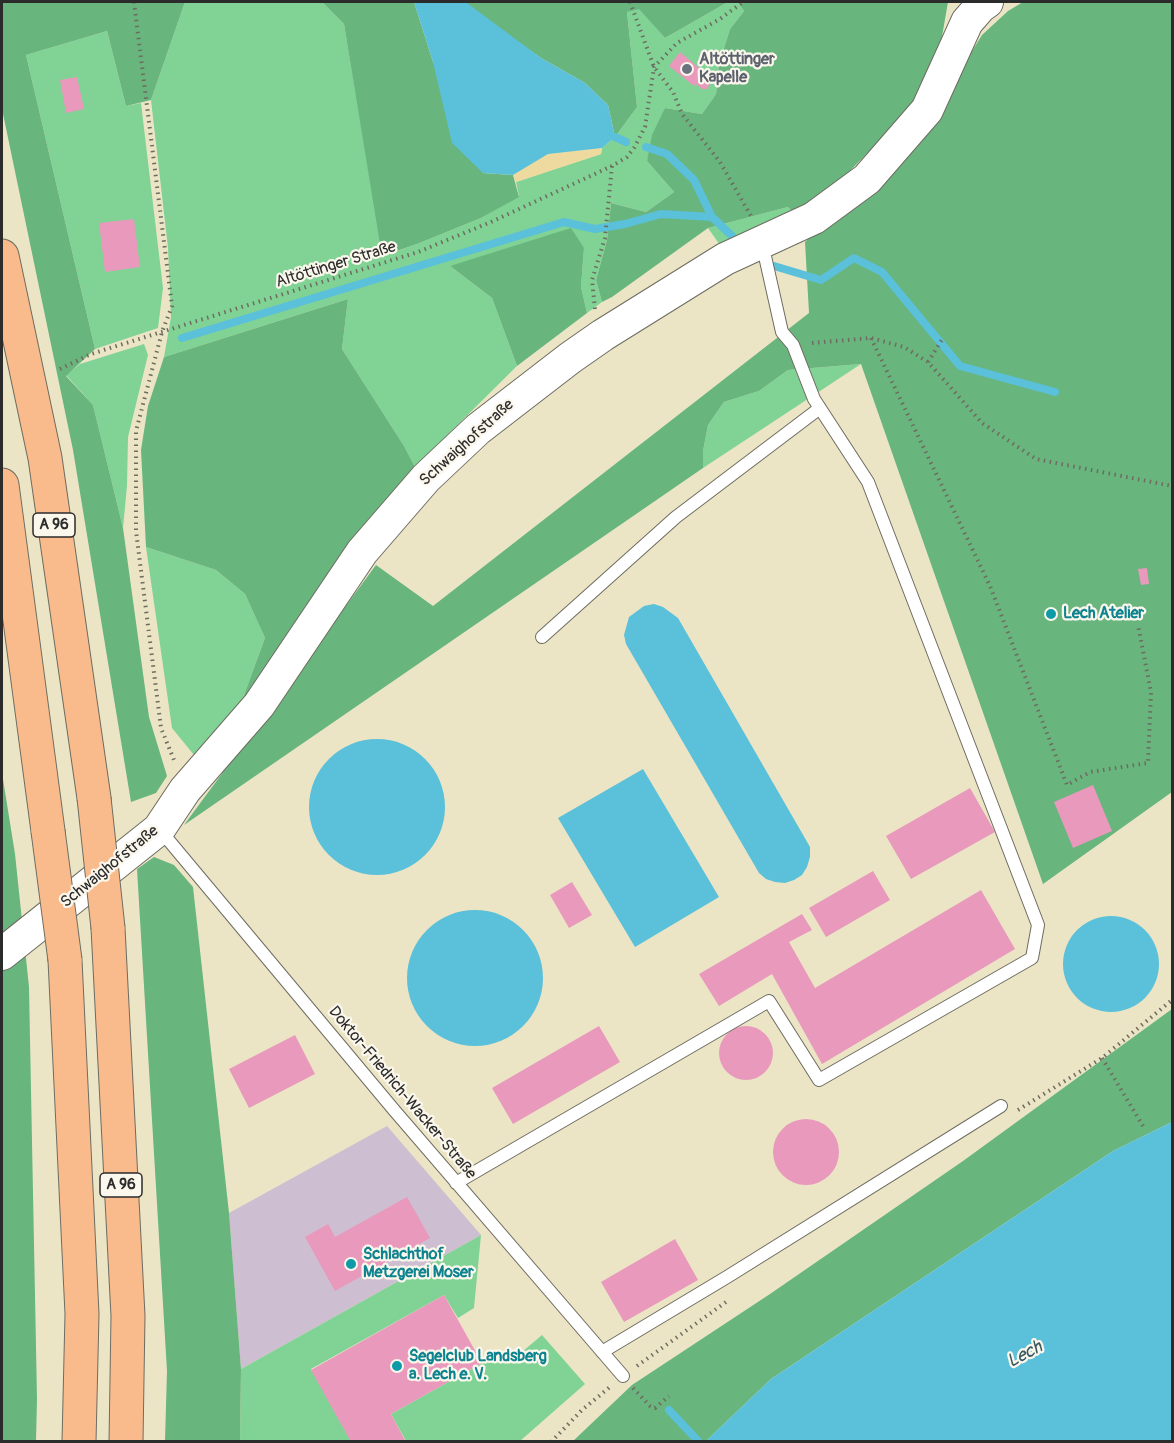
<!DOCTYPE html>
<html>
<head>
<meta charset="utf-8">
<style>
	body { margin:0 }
	#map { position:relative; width:1174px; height:1443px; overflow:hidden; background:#ebe5c6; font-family:Pangolin,sans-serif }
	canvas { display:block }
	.frame { position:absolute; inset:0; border:3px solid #2b2b2b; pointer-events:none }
</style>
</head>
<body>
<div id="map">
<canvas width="1174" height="1443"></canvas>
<div class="frame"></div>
</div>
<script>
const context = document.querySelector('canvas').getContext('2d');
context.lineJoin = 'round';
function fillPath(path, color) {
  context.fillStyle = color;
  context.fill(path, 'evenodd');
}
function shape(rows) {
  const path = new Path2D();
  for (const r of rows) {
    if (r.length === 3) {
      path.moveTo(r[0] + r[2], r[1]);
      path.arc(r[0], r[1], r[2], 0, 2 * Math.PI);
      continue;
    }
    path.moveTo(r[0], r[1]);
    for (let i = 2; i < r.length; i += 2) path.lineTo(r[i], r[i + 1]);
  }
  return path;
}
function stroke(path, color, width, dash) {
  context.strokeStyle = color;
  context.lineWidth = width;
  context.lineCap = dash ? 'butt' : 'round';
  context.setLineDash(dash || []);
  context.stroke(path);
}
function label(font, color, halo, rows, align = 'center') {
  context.font = font + ' Pangolin,sans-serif';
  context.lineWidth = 4.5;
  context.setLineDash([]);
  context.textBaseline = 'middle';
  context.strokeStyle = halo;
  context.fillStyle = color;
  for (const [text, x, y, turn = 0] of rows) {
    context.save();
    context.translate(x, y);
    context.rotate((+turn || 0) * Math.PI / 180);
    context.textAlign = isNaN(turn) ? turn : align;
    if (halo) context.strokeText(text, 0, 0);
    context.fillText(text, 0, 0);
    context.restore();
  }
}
fillPath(shape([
	[387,1126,481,1235,241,1369,229,1213]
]), '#cebed1');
fillPath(shape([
	[185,2,322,2,344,24,383,256,417,244,481,218,519,196,516,182,601,154,602,148,615,137,637,107,627,12,639,8,665,38,728,2,738,2,744,11,730,29,719,64,716,94,702,114,665,108,647,161,674,192,646,212,611,203,607,240,596,280,602,302,587,313,581,287,584,248,450,266,492,298,517,366,415,467,404,446,342,349,348,299,164,357,171,317,168,248,151,100],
	[107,31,126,106,141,103,163,288,158,328,95,349,26,55],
	[788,207,795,215,722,248,708,228],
	[144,344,148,355,128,437,127,486,123,528,93,405,66,375,80,364],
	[861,364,703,468,703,451,708,425,724,402,759,391,788,370],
	[146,547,216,570,245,594,265,638,244,695,247,698,194,755,172,728],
	[481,1235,474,1308,458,1318,444,1295,311,1369,351,1441,240,1442,241,1369],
	[542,1335,585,1384,520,1441,406,1441,391,1414,482,1363,516,1357]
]), '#81d395');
fillPath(shape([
	[2,2,185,2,151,100,126,106,107,31,26,55,95,349,66,376,93,405,123,528,149,717,167,776,156,793,131,802,73,450,2,109],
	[322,2,414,2,433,62,483,173,513,175,519,197,481,218,417,244,382,256,344,24],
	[462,2,728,2,665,38,639,9,627,12,637,107,615,137,608,105,585,83,541,58],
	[738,2,948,2,940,48,922,91,882,138,841,180,795,215,788,207,708,228,612,297,602,302,596,280,607,240,611,203,646,212,674,192,647,161,652,135,665,108,702,114,716,94,719,64,730,29,744,11],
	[1023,2,1172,2,1172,792,1043,884,861,364,788,370,759,391,724,402,708,425,703,451,703,468,184,825,376,565,433,606,809,313,805,242,817,230,873,195,940,114,962,67,982,35,1008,11],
	[571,228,584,248,581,287,587,313,517,366,492,298,450,266],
	[348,299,342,349,404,446,415,467,247,698,244,695,265,638,245,594,216,570,146,547,141,450,148,406,164,357],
	[2,773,15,854,29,987,37,1399,36,1441,2,1441],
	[154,857,174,865,193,887,229,1213,241,1369,240,1441,165,1441,167,1371,137,869],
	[1172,1009,1172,1122,1113,1151,771,1379,706,1441,572,1442,632,1385,770,1294,963,1161]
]), '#68b57e');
fillPath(shape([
	[602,148,601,154,516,182,513,175,548,154]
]), '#eeda9e');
fillPath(shape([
	[414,2,467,3,541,58,585,83,608,105,615,137,602,148,548,154,513,175,483,173,452,143,433,62],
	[654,604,663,607,678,618,806,840,810,847,810,857,807,867,802,875,794,880,785,883,775,882,766,879,759,873,626,644,624,635,629,617,644,606],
	[377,807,68],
	[643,769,719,897,635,947,558,818],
	[475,978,68],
	[1111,964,48],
	[1172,1122,1172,1441,706,1441,771,1379,1113,1151]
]), '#5bc0d9');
stroke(shape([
	[615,137,626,142],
	[646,147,667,154,694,180,712,217],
	[774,266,821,280,854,258,882,272,960,366,1055,392],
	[182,338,564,222,595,229,625,224,661,214,712,217,732,236],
	[669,1410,699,1442]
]), '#5bc0d9', 8);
fillPath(shape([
	[680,52,705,73,703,75,709,79,710,84,707,89,702,89,696,84,694,86,669,66],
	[77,77,84,109,66,113,60,80],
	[134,219,140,267,105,272,99,223],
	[1147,568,1149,584,1141,585,1138,569],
	[1093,785,1112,831,1073,848,1054,802],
	[970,788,995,832,911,879,886,836],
	[873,871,890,900,826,937,809,908],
	[572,882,592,915,569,928,550,895],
	[981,890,1015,949,822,1064,772,974,719,1006,699,974,802,914,812,930,789,942,815,988],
	[746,1053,27],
	[599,1026,620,1062,513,1124,492,1088],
	[295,1035,315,1074,249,1108,229,1069],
	[806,1152,33],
	[407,1197,430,1238,335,1291,305,1237,328,1224,335,1237],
	[675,1239,698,1280,624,1322,601,1282],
	[444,1295,482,1363,391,1414,406,1442,351,1442,311,1370]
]), '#e899bc');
const service = shape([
	[542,637,676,517,820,408],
	[160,830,394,1110,623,1376],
	[456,1183,769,1001,819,1080,1032,958,1038,925,868,482,814,399,793,345,782,332,762,243],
	[602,1352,727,1277,1001,1106]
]);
const tertiary = shape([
	[2,954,159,829,185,790,259,705,362,552,426,478,478,429,570,358,603,335,725,259,814,218,867,179,927,110,967,22,980,7,987,2]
]);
const motorway = shape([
	[2,256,45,458,94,798],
	[2,485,48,831],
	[108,928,128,1316,126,1442],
	[65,960,82,1314,79,1442]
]);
stroke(service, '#6e6c61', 14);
stroke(tertiary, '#6e6c61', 34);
stroke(motorway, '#6e6c61', 35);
stroke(shape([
	[134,2,172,306,162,332,136,431,136,531,161,728,174,760],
	[630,2,654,67,673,92,682,114,720,162,751,216],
	[595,309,592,280,605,238,612,166,627,157,634,148,645,127,654,67,677,43,720,19,743,2],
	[871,338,990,586,1067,785,1090,772,1148,763,1151,692,1138,625],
	[812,343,871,338,904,347,928,362,982,423,1036,459,1172,486],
	[928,362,943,338],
	[60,369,91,354,418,252,491,222,612,166],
	[1102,1058,1143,1126],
	[1018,1110,1102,1058,1172,1000],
	[637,1366,726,1302],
	[633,1388,650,1406,655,1408,669,1396],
	[551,1442,582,1410,610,1387]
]), '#6e6c61', 4, [1.5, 4.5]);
stroke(service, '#fff', 12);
stroke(tertiary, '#fff', 32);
stroke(motorway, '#fabb8c', 33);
const motorwayBridge = shape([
	[94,798,108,928],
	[48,831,65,960]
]);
stroke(motorwayBridge, '#6e6c61', 35, []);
stroke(motorwayBridge, '#fabb8c', 33);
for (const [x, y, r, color] of [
	[687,69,6,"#6b7280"],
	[1051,614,6,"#0f9aa8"],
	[351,1264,6,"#0f9aa8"],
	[397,1366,6,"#0f9aa8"]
]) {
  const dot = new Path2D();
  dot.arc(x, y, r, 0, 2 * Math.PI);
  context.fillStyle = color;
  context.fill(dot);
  stroke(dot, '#fbf7ec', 2);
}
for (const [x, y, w] of [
	[54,525,42],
	[121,1185,42]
]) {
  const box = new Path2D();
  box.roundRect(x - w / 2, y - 12, w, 24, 4.5);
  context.fillStyle = '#fbf7ec';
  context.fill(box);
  stroke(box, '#2b2b2b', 1.5);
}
label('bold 15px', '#2b2b2b', null, [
	["A 96",54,525],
	["A 96",121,1185]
]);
label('bold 16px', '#5b616d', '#fbf7ec', [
	["Altöttinger",699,60],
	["Kapelle",699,78]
], 'left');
label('16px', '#2b2b2b', '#fbf7ec', [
	["Altöttinger Straße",336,265,-17],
	["Schwaighofstraße",467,443,-42],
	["Schwaighofstraße",110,867,-39],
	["Doktor-Friedrich-Wacker-Straße",402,1093,50]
]);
label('bold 16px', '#0d838f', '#fbf7ec', [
	["Lech Atelier",1063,614],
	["Schlachthof",363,1255],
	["Metzgerei Moser",363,1273],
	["Segelclub Landsberg",409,1357],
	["a. Lech e. V.",409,1375]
], 'left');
label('italic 18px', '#39585f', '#fbf7ec', [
	["Lech",1025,1355,-28]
]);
</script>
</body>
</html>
